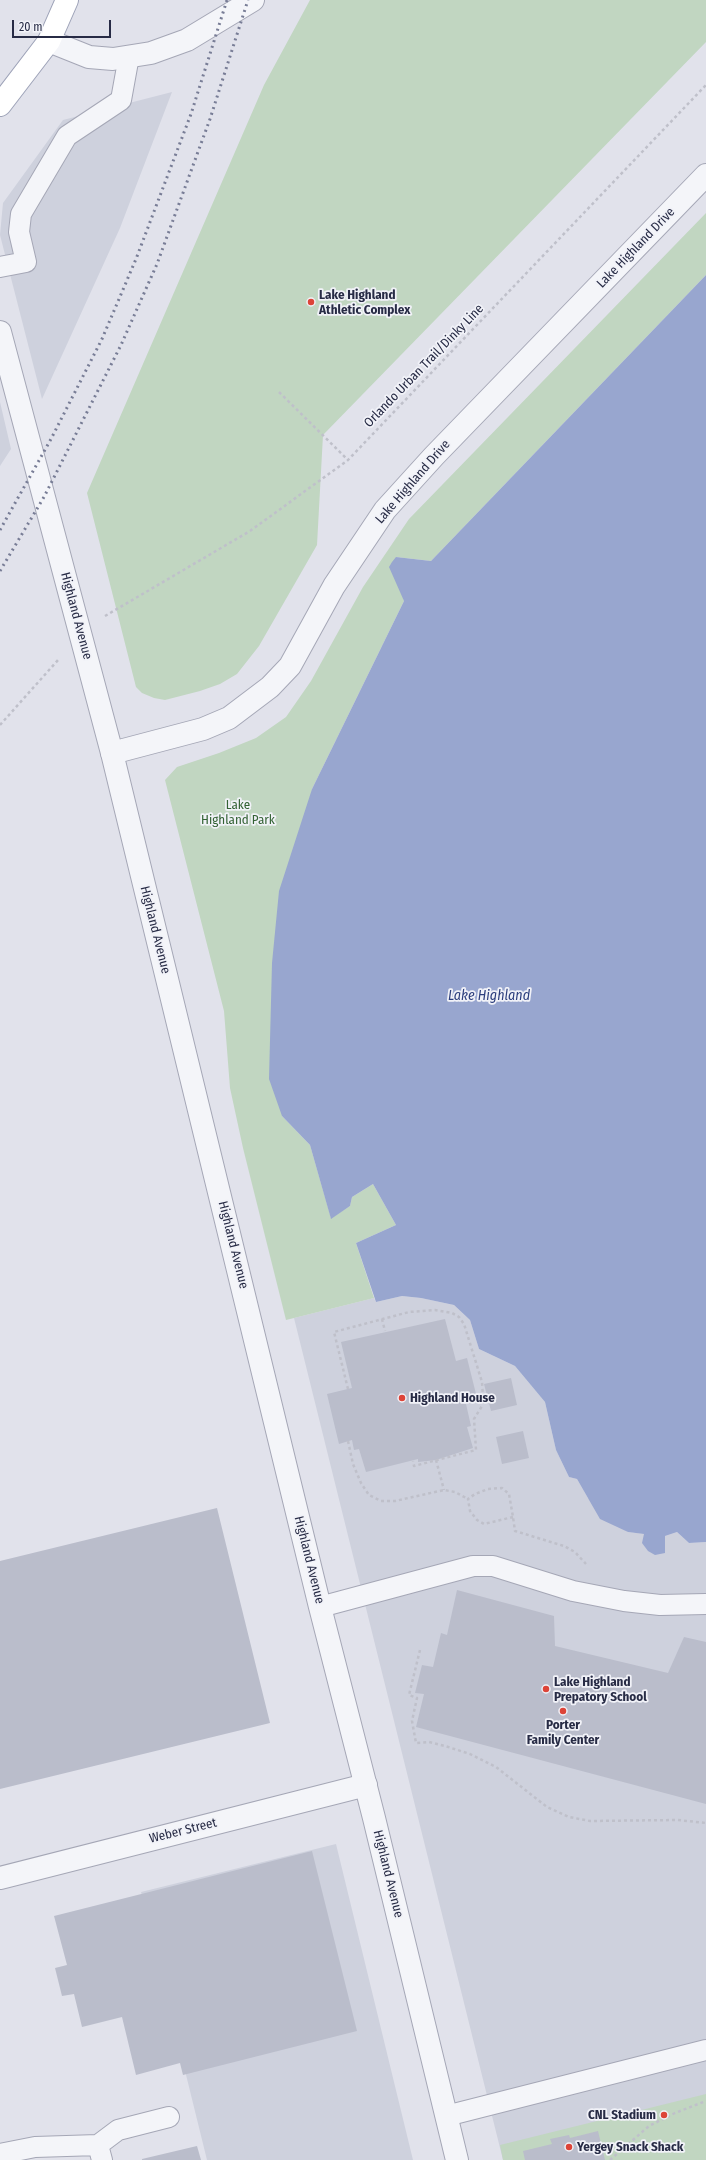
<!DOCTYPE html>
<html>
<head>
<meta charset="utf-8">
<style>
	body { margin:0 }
	#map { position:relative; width:706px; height:2160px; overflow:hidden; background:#e1e2eb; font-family:"Fira Sans Condensed",sans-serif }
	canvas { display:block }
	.scale { position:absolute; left:12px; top:20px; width:99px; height:18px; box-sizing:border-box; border:2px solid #272b45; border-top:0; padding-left:5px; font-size:12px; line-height:14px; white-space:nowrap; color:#272b45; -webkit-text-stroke:3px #f1f2f8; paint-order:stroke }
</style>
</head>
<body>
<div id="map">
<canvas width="706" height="2160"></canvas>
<div class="scale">20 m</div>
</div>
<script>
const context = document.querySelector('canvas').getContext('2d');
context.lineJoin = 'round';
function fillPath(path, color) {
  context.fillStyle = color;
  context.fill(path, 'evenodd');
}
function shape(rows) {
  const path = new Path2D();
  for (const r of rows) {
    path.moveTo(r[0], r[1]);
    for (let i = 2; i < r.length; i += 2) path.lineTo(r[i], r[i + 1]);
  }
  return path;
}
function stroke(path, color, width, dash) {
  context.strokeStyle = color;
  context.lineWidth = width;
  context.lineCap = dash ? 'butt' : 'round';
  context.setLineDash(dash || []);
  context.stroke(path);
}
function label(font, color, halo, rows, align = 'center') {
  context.font = font + ' "Fira Sans Condensed",sans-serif';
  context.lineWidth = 3.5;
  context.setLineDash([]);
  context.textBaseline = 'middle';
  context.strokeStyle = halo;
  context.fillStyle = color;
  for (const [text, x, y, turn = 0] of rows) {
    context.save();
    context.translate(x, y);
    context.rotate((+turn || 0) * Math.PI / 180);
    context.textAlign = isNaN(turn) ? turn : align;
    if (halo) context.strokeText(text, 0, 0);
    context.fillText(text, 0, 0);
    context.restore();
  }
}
fillPath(shape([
	[172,92,120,228,42,399,0,235,3,203,63,120],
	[0,402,11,449,0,466],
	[402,1296,421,1298,454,1305,470,1320,479,1349,515,1366,545,1402,556,1450,569,1477,577,1479,588,1498,628,1532,665,1536,677,1532,689,1543,706,1542,706,2160,503,2160,294,1318,374,1298,376,1302],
	[336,1844,413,2160,207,2160,141,1892]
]), '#ced1dd');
fillPath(shape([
	[310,0,706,0,706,42,323,435,317,545,259,646,237,674,220,684,200,691,165,700,154,698,142,693,136,687,87,493,264,85],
	[706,213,706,275,431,561,396,557,404,601,312,789,282,1116,310,1145,331,1218,350,1206,352,1197,373,1184,396,1225,356,1243,374,1298,286,1320,243,1148,230,1088,224,1011,165,780,177,767,219,753,256,738,286,717,311,681,363,587,409,519],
	[706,2094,706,2160,503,2160,500,2145]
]), '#c1d6c1');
fillPath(shape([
	[706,275,706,1542,689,1543,677,1532,665,1536,665,1553,655,1555,648,1551,642,1543,644,1534,628,1532,600,1519,577,1479,569,1477,556,1450,545,1402,515,1366,479,1349,470,1320,454,1305,421,1298,402,1296,376,1302,356,1243,396,1225,373,1184,352,1197,350,1206,331,1219,310,1145,282,1116,269,1079,272,963,279,891,312,789,404,601,389,567,392,562,396,557,431,561]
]), '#98a6cf');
fillPath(shape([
	[445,1319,456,1361,467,1358,478,1402,466,1404,471,1426,467,1427,473,1448,436,1460,418,1462,418,1459,366,1472,359,1449,354,1450,352,1440,339,1444,327,1394,352,1388,341,1342],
	[511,1378,517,1405,491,1411,484,1384],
	[523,1431,529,1458,502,1464,496,1437],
	[217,1508,270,1723,0,1789,0,1561],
	[457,1590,554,1616,555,1646,668,1673,684,1637,706,1642,706,1804,416,1727,424,1694,415,1693,422,1665,433,1667,441,1633,447,1635],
	[312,1851,357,2031,183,2075,180,2063,136,2075,122,2017,82,2027,74,1994,62,1996,55,1968,67,1965,54,1916],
	[598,2131,605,2160,525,2160,523,2151,552,2144,550,2139,569,2135,570,2138],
	[197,2146,201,2160,142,2160,142,2159]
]), '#babdcb');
const service = shape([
	[0,267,26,262,19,232,21,214,67,136,121,100,129,56],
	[320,1607,473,1566,493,1566,573,1591,624,1601,660,1605,706,1604],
	[446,2116,706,2050],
	[98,2145,118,2130,169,2117],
	[0,2154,35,2147,98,2145,102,2160]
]);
const minor = shape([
	[112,753,203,729,229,718,270,687,290,666,334,586,385,510,434,456,706,175],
	[0,1878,366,1785]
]);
const tertiary = shape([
	[49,41,89,57,113,59,151,53,187,40,253,0],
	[0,332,112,753,320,1607,374,1818,457,2160]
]);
const primary = shape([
	[0,105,49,41,67,0]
]);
stroke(service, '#a5a7b6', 22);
stroke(minor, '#a5a7b6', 24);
stroke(tertiary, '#a5a7b6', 24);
stroke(primary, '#9ea3b8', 24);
stroke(shape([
	[279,392,348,460],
	[105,616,250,531,348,460,706,85],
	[0,725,58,660],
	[382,1319,385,1331],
	[348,1389,334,1332,409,1312,435,1310,452,1313,459,1317,464,1324,482,1382,483,1398,482,1406,474,1419,476,1450,414,1466,413,1461],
	[348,1441,353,1464,361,1483,369,1495,381,1501,395,1501,444,1490,455,1492,468,1499],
	[436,1460,444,1490],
	[513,1517,484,1524,477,1520,470,1511,468,1499,475,1494,488,1489,502,1488,509,1494,513,1517,515,1531,564,1546,575,1552,586,1564],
	[420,1650,409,1695,417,1698,412,1721,416,1743,429,1742,445,1746,470,1754,496,1767,547,1807,569,1817,590,1821,678,1820,706,1823],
	[610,2160,649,2126,675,2113,706,2101]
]), '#bfc0ca', 2.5, [3, 3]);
stroke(service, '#f4f5f9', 20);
stroke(minor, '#f4f5f9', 22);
stroke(tertiary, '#f4f5f9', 22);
stroke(primary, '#fff', 22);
stroke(shape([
	[0,530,51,439,102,339,136,259,191,114,227,0],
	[0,571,44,497,121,345,157,264,210,119,248,0]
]), '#787d96', 3, [2, 4]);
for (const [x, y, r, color] of [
	[311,302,4,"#dd4438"],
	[402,1398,4,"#dd4438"],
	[546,1689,4,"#dd4438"],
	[563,1711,4,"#dd4438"],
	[664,2115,4,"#dd4438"],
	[569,2147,4,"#dd4438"]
]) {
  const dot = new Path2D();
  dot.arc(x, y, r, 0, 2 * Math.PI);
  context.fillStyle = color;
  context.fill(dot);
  stroke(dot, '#f1f2f8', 1.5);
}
label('13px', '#272b45', '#f1f2f8', [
	["Lake Highland Drive",636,248,-46],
	["Orlando Urban Trail/Dinky Line",424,366,-46],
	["Lake Highland Drive",413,482,-49],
	["Highland Avenue",76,616,75],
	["Highland Avenue",155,930,76],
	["Highland Avenue",233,1245,76],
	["Highland Avenue",309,1560,76],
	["Weber Street",183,1831,-14],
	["Highland Avenue",388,1874,76]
]);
label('bold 13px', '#272b45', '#f1f2f8', [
	["Lake Highland",319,295],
	["Athletic Complex",319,310],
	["Highland House",410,1398],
	["Lake Highland",554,1682],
	["Prepatory School",554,1697],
	["Porter",563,1725,"center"],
	["Family Center",563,1740,"center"],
	["CNL Stadium",656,2115,"right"],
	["Yergey Snack Shack",577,2147]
], 'left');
label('13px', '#336234', '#f1f2f8', [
	["Lake",238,805],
	["Highland Park",238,820]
]);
label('italic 14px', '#2c3e7d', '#f1f2f8', [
	["Lake Highland",489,996]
]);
</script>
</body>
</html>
